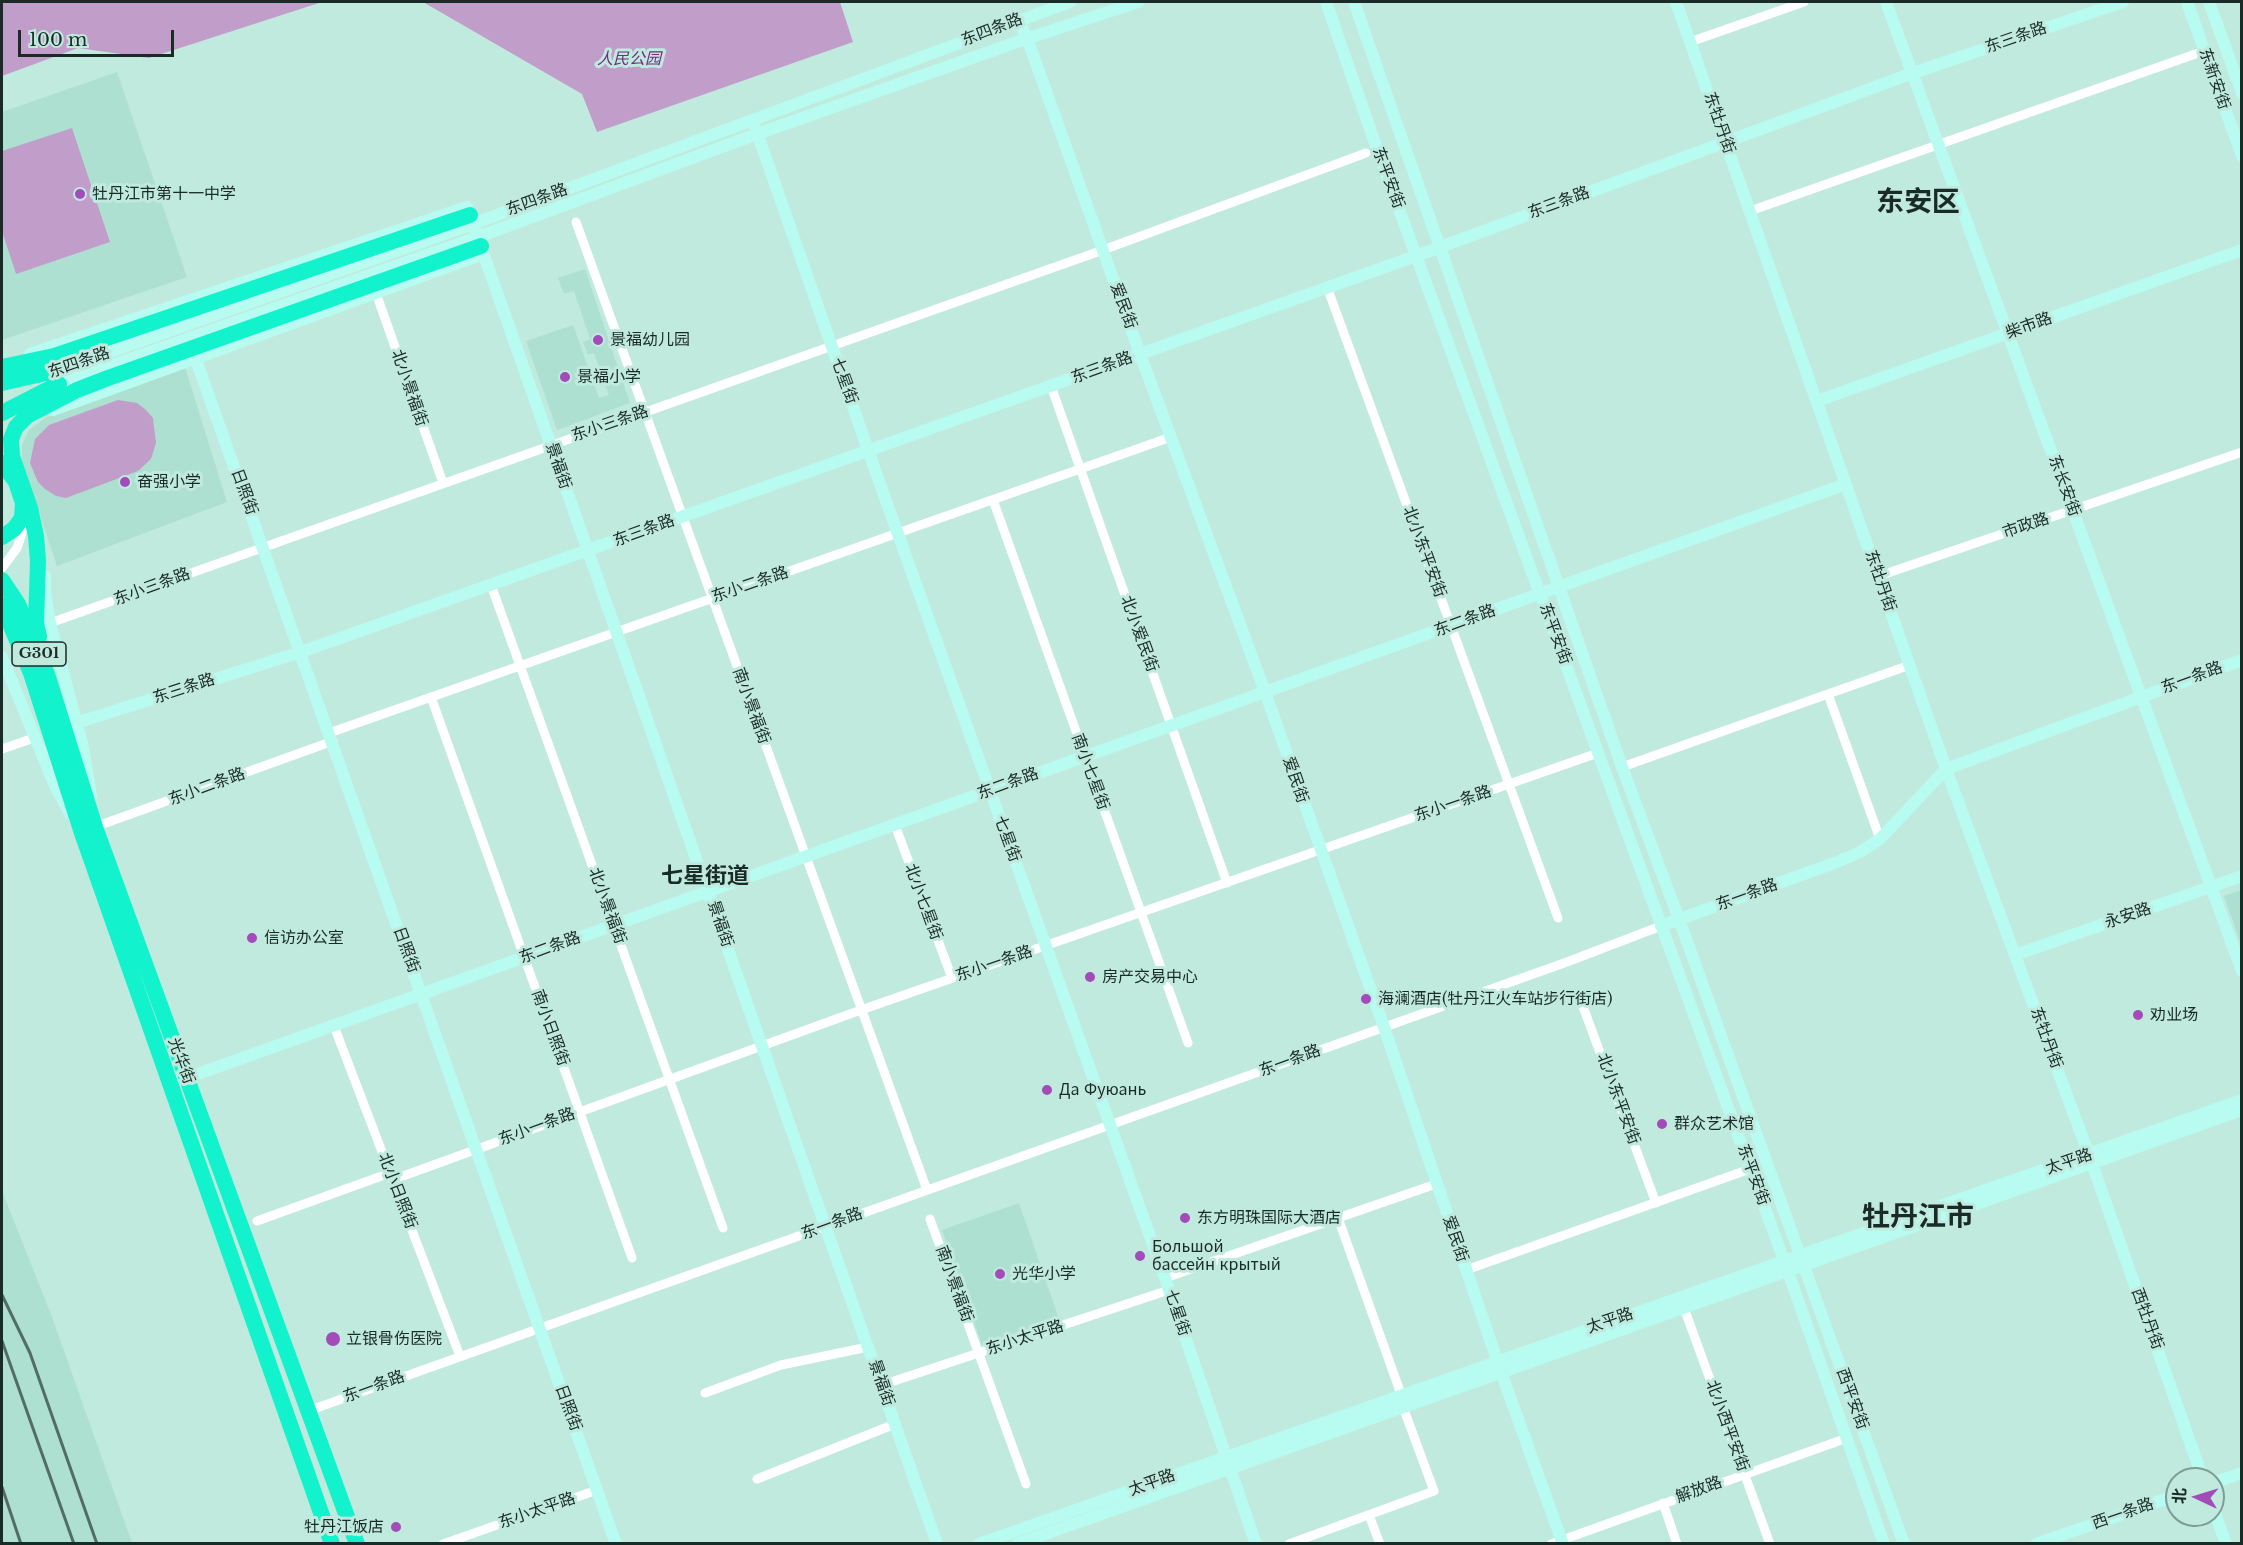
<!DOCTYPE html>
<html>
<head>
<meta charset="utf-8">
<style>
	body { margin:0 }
	#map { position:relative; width:2243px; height:1545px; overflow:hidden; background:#c0eade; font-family:"Libre Baskerville","Noto Sans SC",serif }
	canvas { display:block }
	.frame { position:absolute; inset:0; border:3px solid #1a2a26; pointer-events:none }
	.north { position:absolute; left:2165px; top:1467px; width:60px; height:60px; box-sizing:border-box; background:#c0eade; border:2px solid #7e9d94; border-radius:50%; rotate:274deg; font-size:16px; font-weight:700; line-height:24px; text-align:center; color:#1a2a26 }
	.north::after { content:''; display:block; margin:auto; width:21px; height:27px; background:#a34bb8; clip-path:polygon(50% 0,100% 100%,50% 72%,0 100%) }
	.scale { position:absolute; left:18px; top:30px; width:156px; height:27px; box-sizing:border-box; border:3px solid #1a2a26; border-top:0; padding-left:8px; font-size:18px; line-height:21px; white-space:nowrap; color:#1a2a26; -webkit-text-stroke:4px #c0eade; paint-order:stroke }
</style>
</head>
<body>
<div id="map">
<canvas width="2243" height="1545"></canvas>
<div class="frame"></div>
<div class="north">北</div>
<div class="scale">100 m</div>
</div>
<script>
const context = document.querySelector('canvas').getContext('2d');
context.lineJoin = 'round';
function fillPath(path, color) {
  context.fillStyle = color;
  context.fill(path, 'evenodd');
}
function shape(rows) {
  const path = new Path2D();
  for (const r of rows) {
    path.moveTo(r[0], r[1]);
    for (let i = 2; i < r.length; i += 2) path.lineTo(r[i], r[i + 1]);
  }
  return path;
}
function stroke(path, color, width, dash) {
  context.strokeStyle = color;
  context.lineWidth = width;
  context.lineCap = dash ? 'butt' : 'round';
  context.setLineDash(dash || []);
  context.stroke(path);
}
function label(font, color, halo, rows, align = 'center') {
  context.font = font + ' "Libre Baskerville","Noto Sans SC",serif';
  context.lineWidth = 6;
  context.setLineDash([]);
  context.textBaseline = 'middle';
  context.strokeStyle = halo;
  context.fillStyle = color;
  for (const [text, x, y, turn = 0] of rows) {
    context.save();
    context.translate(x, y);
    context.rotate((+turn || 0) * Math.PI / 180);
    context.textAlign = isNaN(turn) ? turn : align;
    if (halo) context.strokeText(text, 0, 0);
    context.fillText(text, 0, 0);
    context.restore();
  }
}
fillPath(shape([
	[117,72,187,277,2,340,2,112],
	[585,269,630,403,557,430,526,341,573,325,599,398,609,395,594,353,588,355,583,342,590,339,574,291,564,294,558,278],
	[184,364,227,502,57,566,22,461,22,445,29,430,45,418],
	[2241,890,2242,890,2241,944,2224,896],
	[2,1191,52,1317,132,1543,2,1543],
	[1019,1203,1059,1319,982,1345,942,1230]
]), '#ade0d1');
fillPath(shape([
	[2,2,322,2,149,58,78,48,2,76],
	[423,2,840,2,853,42,597,132,582,94],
	[72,128,110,242,16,274,2,231,2,151],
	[118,400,137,403,145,409,153,418,156,443,151,459,138,471,66,498,56,496,45,489,38,482,30,463,35,439,49,425]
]), '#c19dca');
stroke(shape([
	[1690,42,1804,2],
	[1750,211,2204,51],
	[576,222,927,1190],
	[1327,287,1558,918],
	[376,293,443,483],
	[1051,386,1227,883],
	[993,500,1188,1043],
	[2,568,17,548,27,518],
	[1879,576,2242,452],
	[491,585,723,1228],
	[50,623,1103,250,1366,153],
	[1828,694,1880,839],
	[431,697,632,1258],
	[329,733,1171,437],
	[2,749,34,738],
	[1622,767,1910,665],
	[895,825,952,978],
	[92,828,333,741],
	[1579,996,1656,1203],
	[334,1026,460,1356],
	[392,1180,861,1010,1598,753],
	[1338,1218,1401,1394],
	[930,1219,1026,1484],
	[257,1221,390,1173],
	[1466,1270,1750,1169],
	[1165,1278,1436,1184],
	[1684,1308,1770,1544],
	[882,1385,1169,1290],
	[705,1393,781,1365,868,1347],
	[308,1411,1567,962,1661,926],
	[757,1479,895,1424],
	[1663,1503,1677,1544],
	[1369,1515,1380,1544],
	[443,1544,597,1490],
	[1289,1544,1434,1491,1403,1407],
	[1551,1544,1847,1438]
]), '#fff', 9);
stroke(shape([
	[1326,2,1377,149,1786,1266,1884,1544],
	[1354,2,1622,767,1679,919,1904,1544],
	[1676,2,1946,769,2089,1155,2203,1479],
	[1886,2,2242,971],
	[2187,2,2242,156],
	[2209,2,2242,93],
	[1018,20,1027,38,1140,354,1265,692,1384,1027,1501,1372,1563,1544],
	[753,121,875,470,1165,1278,1256,1544],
	[473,224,937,1544],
	[30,354,467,207],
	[195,357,616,1544],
	[47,374,473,224,1070,2],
	[53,386,478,237,757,134,1020,41,1138,2],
	[1817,401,2242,250],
	[53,410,483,254],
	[45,576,45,592,50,623,83,747,91,796],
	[2,657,55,786,71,815],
	[76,723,301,652,1416,256,1913,73,2123,2],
	[1661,926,1837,862,1860,852,1880,839,1946,769,2242,660],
	[2015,955,2242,876],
	[181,1080,1846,484],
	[2213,1483,2242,1473],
	[2213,1507,2226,1544],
	[979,1544,2242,1100],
	[1017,1544,2242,1110],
	[2036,1544,2177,1495]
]), '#b8fbf0', 12);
stroke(shape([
	[2,367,54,356,470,215],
	[2,383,55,371],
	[2,413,59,384],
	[2,463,16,482,23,503,22,518,14,529,2,537],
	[2,580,18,604,47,674,95,827,357,1544],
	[2,605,31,673,82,833,332,1544],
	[39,637,36,623,38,561,36,536,30,508,12,456,11,439,16,427,27,416,77,390,108,378,481,246]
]), '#12f3cd', 16);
stroke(shape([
	[2,1295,30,1353,97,1544],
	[2,1341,74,1544],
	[2,1487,21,1544]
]), '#536c65', 3);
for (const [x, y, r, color] of [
	[80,194,6,"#a34bb8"],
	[598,340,6,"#a34bb8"],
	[565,377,6,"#a34bb8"],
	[125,482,6,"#a34bb8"],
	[252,938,6,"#a34bb8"],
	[1090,977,6,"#a34bb8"],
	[1366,999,6,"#a34bb8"],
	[2138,1015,6,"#a34bb8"],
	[1047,1090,6,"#a34bb8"],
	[1662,1124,6,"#a34bb8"],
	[1185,1218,6,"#a34bb8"],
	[1140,1256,6,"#a34bb8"],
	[1000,1274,6,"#a34bb8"],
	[333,1339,8,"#a34bb8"],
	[396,1527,6,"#a34bb8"]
]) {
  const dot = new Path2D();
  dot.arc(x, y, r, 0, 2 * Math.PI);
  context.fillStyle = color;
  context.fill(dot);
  stroke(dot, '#c0eade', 2);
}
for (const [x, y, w] of [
	[39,654,54]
]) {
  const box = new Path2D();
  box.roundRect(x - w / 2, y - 12, w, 24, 4.5);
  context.fillStyle = '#c0eade';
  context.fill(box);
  stroke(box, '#1a2a26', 1.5);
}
label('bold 15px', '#1a2a26', null, [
	["G301",39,654]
]);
label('16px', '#1a2a26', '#c0eade', [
	["东四条路",992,30,-21],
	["东三条路",2016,38,-19],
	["东新安街",2214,79,71],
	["东牡丹街",1719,123,71],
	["东平安街",1388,178,70],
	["东四条路",537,200,-20],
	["东三条路",1559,203,-20],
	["爱民街",1123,306,70],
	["柴市路",2029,326,-20],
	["东四条路",79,363,-19],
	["东三条路",1102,368,-20],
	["七星街",844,381,70],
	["北小景福街",409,388,71],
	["东小三条路",610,424,-19],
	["景福街",558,466,71],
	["东长安街",2064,486,70],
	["日照街",244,492,70],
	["市政路",2026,526,-19],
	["东三条路",644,531,-20],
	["北小东平安街",1424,552,70],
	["东牡丹街",1880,581,71],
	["东小二条路",750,585,-19],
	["东小三条路",152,587,-20],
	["东二条路",1465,621,-20],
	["北小爱民街",1139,634,70],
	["东平安街",1555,634,70],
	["东一条路",2192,678,-20],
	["东三条路",184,689,-18],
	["南小景福街",751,706,70],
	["南小七星街",1090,772,70],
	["爱民街",1295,780,71],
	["东二条路",1008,784,-20],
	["东小二条路",207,787,-20],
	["东小一条路",1453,804,-19],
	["七星街",1007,839,70],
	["东一条路",1747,895,-20],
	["北小七星街",923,902,70],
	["北小景福街",607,906,70],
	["永安路",2128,916,-19],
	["景福街",720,924,71],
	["东二条路",550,948,-20],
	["日照街",406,950,70],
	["东小一条路",994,964,-19],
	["南小日照街",550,1028,70],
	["东牡丹街",2046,1038,70],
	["光华街",181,1061,70],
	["东一条路",1290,1061,-20],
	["北小东平安街",1618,1099,70],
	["东小一条路",537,1127,-20],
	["太平路",2069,1162,-19],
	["东平安街",1753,1175,70],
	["北小日照街",397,1191,69],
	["东一条路",832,1224,-20],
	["爱民街",1455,1239,71],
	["南小景福街",954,1284,70],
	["七星街",1177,1313,71],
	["西牡丹街",2147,1319,70],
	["太平路",1610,1321,-19],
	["东小太平路",1025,1338,-18],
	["景福街",881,1383,71],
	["东一条路",374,1387,-20],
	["西平安街",1852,1399,70],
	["日照街",568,1408,70],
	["北小西平安街",1727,1426,70],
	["太平路",1152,1483,-20],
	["解放路",1699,1490,-20],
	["东小太平路",537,1511,-19],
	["西一条路",2123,1514,-19]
]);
label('italic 16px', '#712c81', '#c0eade', [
	["人民公园",629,59]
]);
label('16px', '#1a2a26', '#c0eade', [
	["牡丹江市第十一中学",92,194],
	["景福幼儿园",610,340],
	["景福小学",577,377],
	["奋强小学",137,482],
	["信访办公室",264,938],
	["房产交易中心",1102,977],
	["海澜酒店(牡丹江火车站步行街店)",1378,999],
	["劝业场",2150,1015],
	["Да Фуюань",1059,1090],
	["群众艺术馆",1674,1124],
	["东方明珠国际大酒店",1197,1218],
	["Большой",1152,1247],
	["бассейн крытый",1152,1265],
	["光华小学",1012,1274],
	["立银骨伤医院",346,1339],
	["牡丹江饭店",384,1527,"right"]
], 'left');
label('bold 22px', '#1a2a26', '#c0eade', [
	["七星街道",705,877]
]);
label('bold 28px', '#1a2a26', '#c0eade', [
	["东安区",1918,203],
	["牡丹江市",1918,1218]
]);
</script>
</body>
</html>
